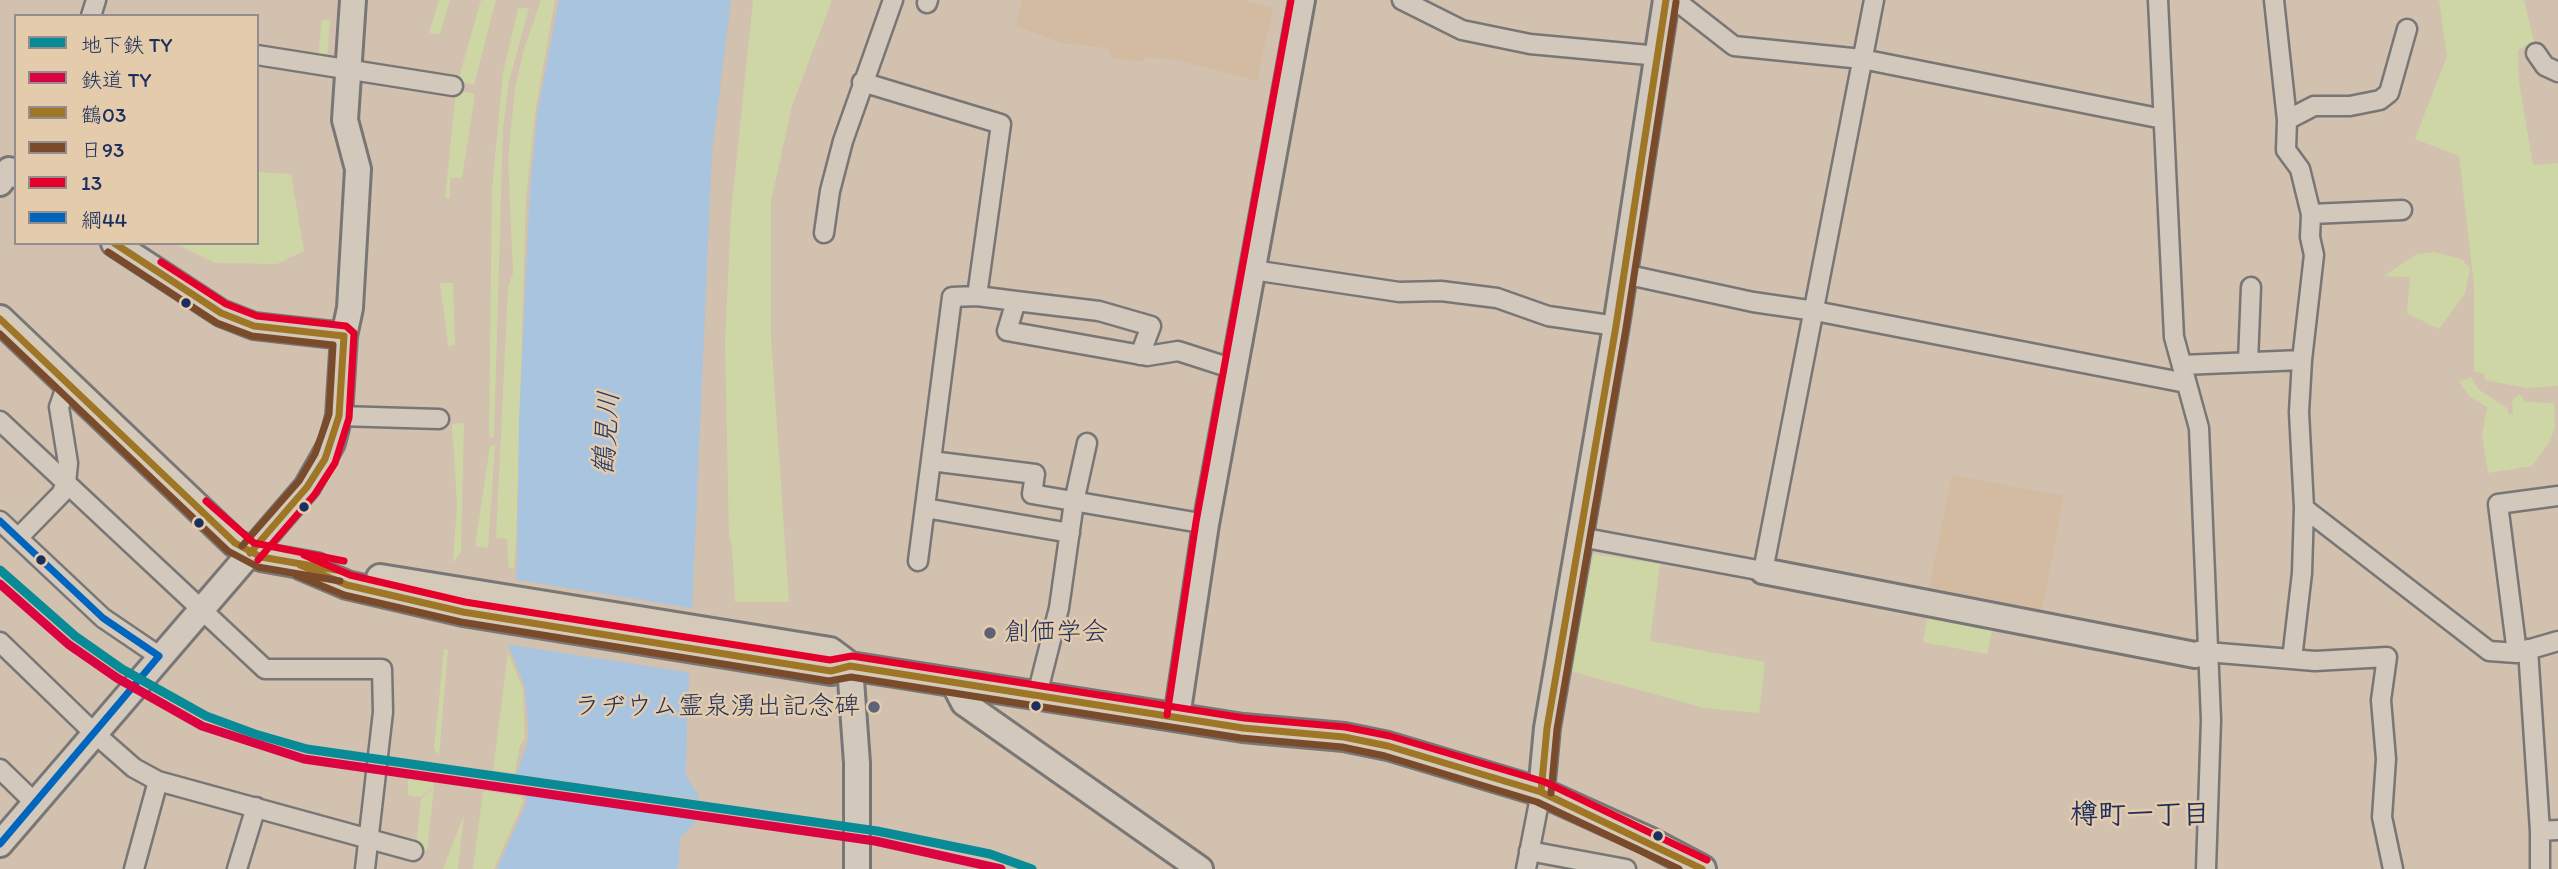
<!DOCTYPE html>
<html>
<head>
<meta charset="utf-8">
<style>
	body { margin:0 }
	#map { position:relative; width:2558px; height:869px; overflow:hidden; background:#d1c1ae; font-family:Itim,"Klee One",sans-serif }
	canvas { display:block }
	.legend { position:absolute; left:14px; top:14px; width:245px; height:231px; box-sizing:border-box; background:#e4cbac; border:2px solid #948d8d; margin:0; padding:9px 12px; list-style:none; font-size:21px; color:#1b2f5e }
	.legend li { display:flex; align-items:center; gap:14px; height:35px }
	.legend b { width:35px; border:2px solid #948d8d }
</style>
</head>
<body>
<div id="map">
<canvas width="2558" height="869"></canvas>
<ul class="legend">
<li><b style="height:9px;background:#088b97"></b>地下鉄 TY</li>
<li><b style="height:9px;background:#da0442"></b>鉄道 TY</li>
<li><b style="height:9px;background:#9f7626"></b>鶴03</li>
<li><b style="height:9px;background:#7a4b2a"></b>日93</li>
<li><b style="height:9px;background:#e4002b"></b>13</li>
<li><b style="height:9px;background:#0065bd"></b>綱44</li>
</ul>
</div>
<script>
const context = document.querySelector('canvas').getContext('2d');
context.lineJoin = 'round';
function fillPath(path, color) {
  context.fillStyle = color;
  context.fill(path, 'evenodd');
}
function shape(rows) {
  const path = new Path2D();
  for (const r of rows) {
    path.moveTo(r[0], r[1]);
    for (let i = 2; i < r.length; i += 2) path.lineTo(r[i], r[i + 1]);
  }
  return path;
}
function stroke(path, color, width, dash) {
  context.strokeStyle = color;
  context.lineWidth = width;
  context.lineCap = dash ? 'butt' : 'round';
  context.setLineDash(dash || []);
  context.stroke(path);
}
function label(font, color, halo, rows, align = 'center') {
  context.font = font + ' Itim,"Klee One",sans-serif';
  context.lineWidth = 5;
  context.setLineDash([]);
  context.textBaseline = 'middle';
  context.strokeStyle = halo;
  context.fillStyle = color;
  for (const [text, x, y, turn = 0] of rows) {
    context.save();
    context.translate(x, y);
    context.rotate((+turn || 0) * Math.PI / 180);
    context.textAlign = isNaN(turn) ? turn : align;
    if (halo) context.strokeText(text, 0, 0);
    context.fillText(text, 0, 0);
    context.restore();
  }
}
fillPath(shape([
	[1022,0,1244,0,1273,8,1257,81,1178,60,1147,57,1142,62,1112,58,1107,48,1062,43,1016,26],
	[1952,475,2064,496,2041,616,1928,593],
	[387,756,437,764,434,783,382,775]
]), '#d2bba1');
fillPath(shape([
	[439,0,450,0,440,34,429,33],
	[481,0,496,0,474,85,458,81],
	[541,0,555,0,535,114,526,200,516,541,514,568,509,568,507,539,496,538,508,287,513,273,508,158,515,89,523,52],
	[753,0,832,0,792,106,771,201,771,337,789,602,735,602,732,546,729,537,725,344,731,213],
	[2439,0,2524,0,2534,41,2518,50,2519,82,2533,165,2558,163,2558,386,2526,388,2485,380,2484,374,2474,371,2474,285,2459,156,2415,139,2447,56],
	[518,8,529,8,509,82,503,129,494,437,489,438,492,189,503,73],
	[322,20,330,20,327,58,318,57],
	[456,90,475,94,462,178,450,178,450,199,445,198],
	[257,172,291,174,304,251,277,264,215,263,174,243,257,243],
	[2434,252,2462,259,2470,269,2465,294,2439,329,2407,313,2410,277,2384,276,2417,254],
	[440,283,453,283,455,345,448,346],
	[2471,377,2478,389,2507,408,2509,414,2513,414,2512,400,2520,394,2525,402,2554,403,2555,427,2550,441,2532,466,2488,473,2482,435,2487,407,2470,397,2459,382],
	[464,423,461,551,453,563,457,505,452,424],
	[495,445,488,548,475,546,490,446],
	[1594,554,1660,564,1650,641,1765,662,1759,713,1704,708,1567,670],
	[1929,610,1994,622,1987,654,1923,642],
	[444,649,448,650,439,756,434,749],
	[508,652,523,689,525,739,520,745,515,773,493,770],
	[408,779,434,783,434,787,420,797,408,795],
	[434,788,427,851,416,848,421,798],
	[483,791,521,796,524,800,494,869,473,869],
	[464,815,458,869,443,869,446,861]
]), '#ced6a5');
fillPath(shape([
	[559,0,731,0,712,152,687,725,686,776,699,796,695,823,680,838,678,869,497,869,527,801,517,773,529,739,525,687,508,644,517,568,519,421,530,190,538,109]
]), '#a9c4de');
fillPath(shape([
	[512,579,696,609,693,673,505,644],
	[514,774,702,800,699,818,521,794]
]), '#d1c1ae');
const street = shape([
	[1402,0,1462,30,1530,44,1659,56],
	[1675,0,1734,46,1862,59,2163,119],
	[2158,0,2174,337,2199,428,2211,720,2206,869],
	[2274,0,2287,120,2286,150,2300,169,2311,214,2310,237,2314,255,2302,360,2299,412,2304,508,2302,573,2292,659],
	[927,3,928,0],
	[91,16,96,0],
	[2536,53,2545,66,2558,72],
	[257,55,453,86],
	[862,82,1001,124,977,296,1016,301,1007,331,1147,356,1178,351,1237,370],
	[2287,120,2314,106,2350,106,2380,100,2389,93,2407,29],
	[2311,214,2402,210],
	[824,233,830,191,843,141,893,0],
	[1253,270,1399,292,1441,291,1497,298,1548,316,1616,326],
	[1624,274,1753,302,1815,311,2186,383],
	[1016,301,1099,311,1151,326,1140,355],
	[2248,362,2251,287],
	[2182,365,2302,360],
	[339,416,439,419],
	[0,421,265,669,382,669,383,712,365,869],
	[931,461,1035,474,1032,494,1206,524],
	[925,508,1070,533],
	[2304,508,2489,651,2517,653,2558,641],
	[0,521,103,618,159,656],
	[1580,537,1763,571,1874,0],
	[18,538,61,494,66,484,68,463,59,407,67,384],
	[918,561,952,297,977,296],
	[0,642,93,732,134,768,158,781,413,851],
	[2528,649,2540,831],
	[2207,652,2315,661,2387,657,2381,700,2386,759,2382,817,2393,869],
	[2517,653,2498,504,2558,496],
	[1037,695,1059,608,1074,502,1087,443],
	[0,769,35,803],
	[1529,851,1626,869],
	[134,869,158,781],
	[237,869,256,807],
	[1526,869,1541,792],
	[2540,869,2540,831,2558,830]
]);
const secondary = shape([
	[0,183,9,170,16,175],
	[114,243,221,313,254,326,344,336],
	[1763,571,2195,655,2207,652],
	[850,666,857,763,857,869],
	[953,682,964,703,1200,869],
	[1177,717,1206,524,1302,0],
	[1541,792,1547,728,1616,326,1666,0],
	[0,844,307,487,332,443,339,416,344,336,350,308,358,169,345,120,353,0]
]);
const primary = shape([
	[0,319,235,543,261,557,317,567],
	[300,565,347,585,463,612,831,671,850,666,1243,728,1344,737,1388,746,1541,792,1647,840,1702,869],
	[380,578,830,651,850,666]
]);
stroke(street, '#797676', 23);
stroke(secondary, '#797676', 30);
stroke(primary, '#797676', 32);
stroke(street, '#d2c8bc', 18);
stroke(secondary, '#d2c8bc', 24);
stroke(primary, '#d5caba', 26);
stroke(shape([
	[114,243,221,313,254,326,344,336,339,416,325,459,307,487,250,553],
	[0,319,235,543,261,557,342,571],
	[300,565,347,585,463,612,831,671,850,666,1243,728,1344,737,1388,746,1541,792,1702,869],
	[1541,792,1547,728,1616,326,1666,0]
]), '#9f7626', 7);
stroke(shape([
	[108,252,217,323,252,336,333,345,329,414,315,454,299,481,242,546],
	[0,334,228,551,258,567,340,581],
	[296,575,344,595,461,622,829,681,851,677,1241,738,1342,747,1385,756,1537,802,1679,869],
	[1551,793,1557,729,1626,328,1676,2]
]), '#7a4b2a', 7);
stroke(shape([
	[161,262,226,304,257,316,346,326,354,333,349,418,335,463,315,494,258,560],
	[206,501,254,543,344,561],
	[304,555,350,575,465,602,830,660,852,656,1244,718,1345,727,1390,736,1545,782,1707,860],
	[1167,715,1196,522,1291,0]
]), '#e4002b', 7);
stroke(shape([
	[0,521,103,618,159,656],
	[0,844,159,656]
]), '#0065bd', 7);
stroke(shape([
	[0,584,68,644,117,678,202,726,304,759,875,841,1001,869]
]), '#da0442', 9);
stroke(shape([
	[0,570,75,636,122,669,206,716,255,734,307,749,877,831,990,854,1032,869]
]), '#088b97', 9);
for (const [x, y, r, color] of [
	[186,303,6,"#1b2f5e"],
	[304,507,6,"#1b2f5e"],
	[199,523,6,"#1b2f5e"],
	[41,560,6,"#1b2f5e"],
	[990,633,7,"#5b627a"],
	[1036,706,6,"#1b2f5e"],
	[874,707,7,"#5b627a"],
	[1658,836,6,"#1b2f5e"]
]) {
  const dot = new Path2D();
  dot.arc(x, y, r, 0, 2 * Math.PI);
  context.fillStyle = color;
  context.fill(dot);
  stroke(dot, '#e4cbac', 2.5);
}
label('26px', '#1b2f5e', '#e4cbac', [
	["創価学会",1004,633],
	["ラヂウム霊泉湧出記念碑",860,707,"right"]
], 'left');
label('italic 28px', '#283e6d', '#e4cbac', [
	["鶴見川",608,433,-86]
]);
label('bold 28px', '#1b2f5e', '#e4cbac', [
	["樽町一丁目",2140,816]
]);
</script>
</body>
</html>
